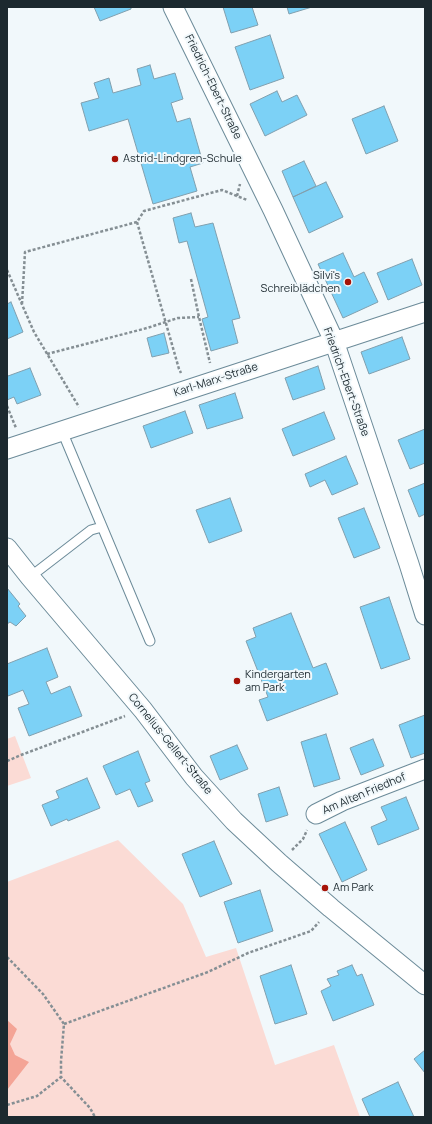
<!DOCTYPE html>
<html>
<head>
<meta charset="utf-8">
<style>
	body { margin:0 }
	#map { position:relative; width:432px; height:1124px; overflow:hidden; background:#f1f8fb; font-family:Manrope,sans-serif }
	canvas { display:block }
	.frame { position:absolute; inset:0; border:8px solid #1c292f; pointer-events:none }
</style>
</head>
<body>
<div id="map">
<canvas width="432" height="1124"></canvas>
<div class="frame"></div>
</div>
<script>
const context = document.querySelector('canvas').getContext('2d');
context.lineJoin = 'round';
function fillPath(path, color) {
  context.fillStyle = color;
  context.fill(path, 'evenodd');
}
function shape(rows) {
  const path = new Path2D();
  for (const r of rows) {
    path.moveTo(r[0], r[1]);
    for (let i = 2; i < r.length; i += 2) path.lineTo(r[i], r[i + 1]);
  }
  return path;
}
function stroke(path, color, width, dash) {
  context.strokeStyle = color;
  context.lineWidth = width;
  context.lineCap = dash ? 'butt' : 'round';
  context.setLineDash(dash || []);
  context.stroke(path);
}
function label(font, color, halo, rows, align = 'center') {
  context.font = font + ' Manrope,sans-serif';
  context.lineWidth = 4;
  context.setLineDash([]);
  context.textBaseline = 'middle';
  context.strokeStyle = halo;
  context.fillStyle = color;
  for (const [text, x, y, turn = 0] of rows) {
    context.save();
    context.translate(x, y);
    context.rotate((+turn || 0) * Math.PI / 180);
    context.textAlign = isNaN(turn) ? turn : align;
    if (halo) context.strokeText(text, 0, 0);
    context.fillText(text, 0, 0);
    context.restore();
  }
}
fillPath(shape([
	[15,736,31,778,7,786,7,739],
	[118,840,183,904,206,957,236,948,275,1065,334,1045,360,1117,7,1117,7,882]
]), '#fbdbd5');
fillPath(shape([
	[7,1020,17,1029,10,1044,15,1055,29,1062,7,1090]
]), '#f4a496');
const building = shape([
	[94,7,131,7,131,9,100,21,94,7],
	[223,7,252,7,258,25,231,33,223,7],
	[287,7,312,7,289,14,287,7],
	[270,35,284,78,250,90,235,47,270,35],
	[150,65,154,79,175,73,183,99,171,103,177,122,190,118,203,163,190,167,197,191,153,204,128,119,89,131,81,103,99,98,94,83,109,78,113,93,141,85,137,69,150,65],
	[277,91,282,102,297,95,307,115,265,136,250,104,277,91],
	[384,106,398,141,366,154,352,119,384,106],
	[304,161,316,186,293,197,282,171,304,161],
	[326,182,343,217,309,233,293,197,326,182],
	[191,213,195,227,213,223,240,318,232,320,238,343,211,351,202,319,208,317,187,241,179,243,173,218,191,213],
	[343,253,354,277,364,272,378,302,343,318,318,264,343,253],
	[412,259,422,285,388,300,377,273,412,259],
	[11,302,23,332,7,339,7,304,11,302],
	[164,333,169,353,152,357,147,338,164,333],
	[402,337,410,359,369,374,361,352,402,337],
	[318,366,325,389,293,400,285,378,318,366],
	[30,368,41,395,17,404,14,397,7,400,7,373,8,376,30,368],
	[235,393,243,418,207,429,199,405,235,393],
	[185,411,193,433,151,448,143,426,185,411],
	[324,412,335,439,293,456,282,429,324,412],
	[425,429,425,463,410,469,398,440,425,429],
	[346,456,358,484,332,495,325,480,310,487,305,474,346,456],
	[425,483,425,514,419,517,408,490,425,483],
	[230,498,242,531,209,543,196,510,230,498],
	[364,508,380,548,354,558,338,518,364,508],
	[7,588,20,604,18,606,26,616,16,626,10,622,7,624,7,588],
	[389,597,410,659,381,669,360,607,389,597],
	[291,613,313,668,326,663,338,694,267,721,259,700,268,697,246,641,256,637,253,628,291,613],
	[47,648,58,677,46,682,51,694,70,686,82,716,29,736,18,708,29,704,23,690,8,696,7,693,7,664,47,648],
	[425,715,425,753,411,758,399,725,425,715],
	[326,734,340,779,314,787,301,742,326,734],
	[373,739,384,766,361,775,350,748,373,739],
	[237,745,248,769,220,780,210,756,237,745],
	[138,751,150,781,145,783,153,801,138,807,130,789,116,795,103,766,138,751],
	[87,778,100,808,68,821,67,819,51,826,42,805,59,798,56,791,87,778],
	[279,787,288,815,266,822,258,794,279,787],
	[406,797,419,829,378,845,371,827,387,820,381,807,406,797],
	[345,822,367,870,342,882,319,834,345,822],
	[214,841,232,884,200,897,182,854,214,841],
	[260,890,273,931,238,943,224,902,260,890],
	[291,965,307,1014,275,1024,260,976,291,965],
	[352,965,357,976,362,974,374,1005,333,1021,321,991,331,986,327,979,339,975,337,971,352,965],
	[425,1050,425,1073,414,1059,425,1050],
	[398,1082,414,1117,370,1117,362,1099,398,1082]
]);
fillPath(building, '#7cd1f6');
stroke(building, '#809fae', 1);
const lane = shape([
	[62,431,150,641],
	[30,577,91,530,102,527]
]);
const street = shape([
	[173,7,273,210,334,341,409,564,425,615],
	[7,449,425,312],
	[7,548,30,577,143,710,194,777,234,821,279,863,331,908,425,985],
	[316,814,342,801,425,769]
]);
stroke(lane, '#6c8b99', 11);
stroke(street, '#6c8b99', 21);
stroke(shape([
	[237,196,240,184],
	[137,222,179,369,181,373],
	[7,270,34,332,79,407],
	[191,279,199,317,210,363],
	[22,304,25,252,137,222,144,211,222,190,247,200],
	[47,354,147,328,178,318,199,317],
	[7,406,16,428],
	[7,761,21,755,125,716],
	[292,850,303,839,307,830],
	[7,957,43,994,64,1024,61,1061,61,1077,90,1108,95,1117],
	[64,1024,208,972,248,953,311,931,319,922],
	[7,1105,37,1096,61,1077]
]), '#858f94', 2.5, [3, 2]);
stroke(lane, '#fff', 9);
stroke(street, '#fff', 19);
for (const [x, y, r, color] of [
	[115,159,4,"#a61207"],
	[348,282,4,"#a61207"],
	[237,681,4,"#a61207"],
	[325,888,4,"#a61207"]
]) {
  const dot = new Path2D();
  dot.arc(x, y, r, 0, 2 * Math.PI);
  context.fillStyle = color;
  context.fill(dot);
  stroke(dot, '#f1f8fb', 1.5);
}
label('11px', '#1c292f', '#f1f8fb', [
	["Friedrich-Ebert-Straße",213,87,64],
	["Karl-Marx-Straße",216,380,-18],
	["Friedrich-Ebert-Straße",346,382,70],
	["Cornelius-Gellert-Straße",170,744,51],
	["Am Alten Friedhof",364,794,-23]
]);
label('11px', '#1c292f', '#f1f8fb', [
	["Astrid-Lindgren-Schule",123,159],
	["Silvi's",340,276,"right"],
	["Schreiblädchen",340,289,"right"],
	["Kindergarten",245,675],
	["am Park",245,688],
	["Am Park",333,888]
], 'left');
</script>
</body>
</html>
